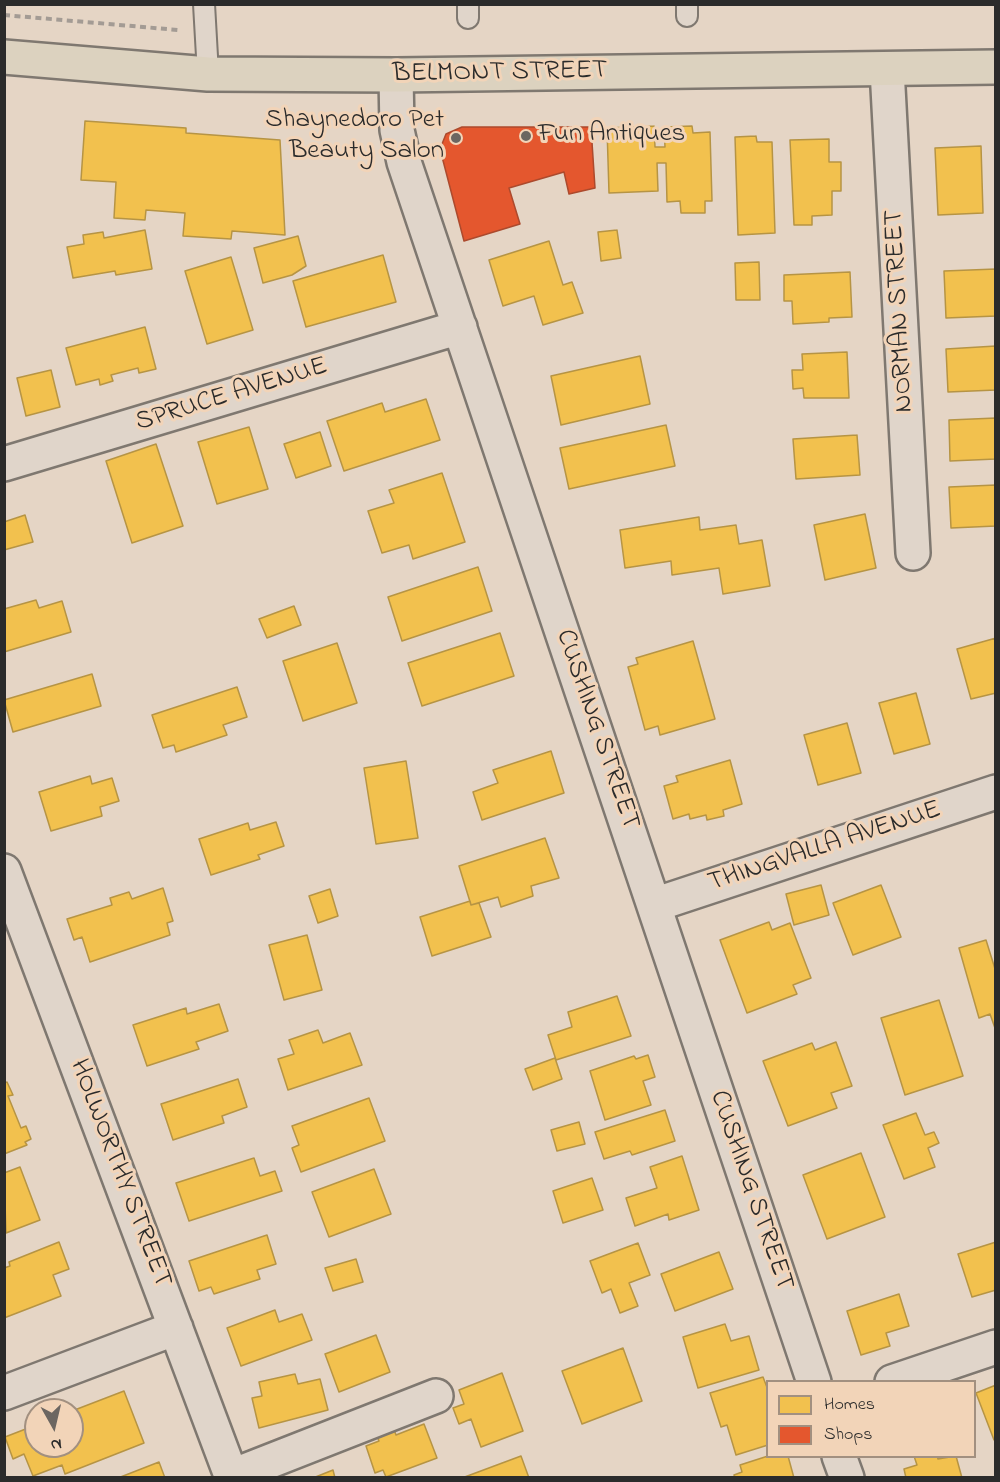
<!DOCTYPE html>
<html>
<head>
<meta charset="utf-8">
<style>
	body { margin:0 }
	#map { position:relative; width:1000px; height:1482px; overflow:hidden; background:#e5d5c5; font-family:"Indie Flower",sans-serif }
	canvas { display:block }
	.frame { position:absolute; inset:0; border:6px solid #2b2b2b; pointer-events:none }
	.legend { position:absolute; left:766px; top:1380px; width:210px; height:78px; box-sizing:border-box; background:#f2d4b8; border:2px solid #a29080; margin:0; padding:8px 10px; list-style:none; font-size:18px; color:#2b2b2b }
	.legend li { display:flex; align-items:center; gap:12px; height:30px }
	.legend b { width:30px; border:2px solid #a29080 }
	.north { position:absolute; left:24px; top:1398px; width:60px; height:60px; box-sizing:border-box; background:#f2d4b8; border:2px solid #a29080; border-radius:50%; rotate:172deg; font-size:16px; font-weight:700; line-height:24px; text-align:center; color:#2b2b2b }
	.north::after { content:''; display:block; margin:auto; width:21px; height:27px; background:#6c6661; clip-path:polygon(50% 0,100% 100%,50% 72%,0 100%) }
</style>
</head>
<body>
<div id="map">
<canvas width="1000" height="1482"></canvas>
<div class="frame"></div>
<ul class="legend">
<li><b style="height:16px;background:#f2c14e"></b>Homes</li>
<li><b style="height:16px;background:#e4572e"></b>Shops</li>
</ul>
<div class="north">N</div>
</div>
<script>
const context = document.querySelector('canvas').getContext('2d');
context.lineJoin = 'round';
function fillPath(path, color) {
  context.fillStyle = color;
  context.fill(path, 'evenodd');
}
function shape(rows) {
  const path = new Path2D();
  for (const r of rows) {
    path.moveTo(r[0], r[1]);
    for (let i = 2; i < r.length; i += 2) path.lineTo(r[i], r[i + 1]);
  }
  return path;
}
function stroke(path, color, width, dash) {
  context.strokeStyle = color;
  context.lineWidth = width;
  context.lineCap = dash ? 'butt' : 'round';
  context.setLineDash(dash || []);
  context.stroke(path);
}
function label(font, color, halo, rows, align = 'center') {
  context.font = font + ' "Indie Flower",sans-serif';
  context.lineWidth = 6;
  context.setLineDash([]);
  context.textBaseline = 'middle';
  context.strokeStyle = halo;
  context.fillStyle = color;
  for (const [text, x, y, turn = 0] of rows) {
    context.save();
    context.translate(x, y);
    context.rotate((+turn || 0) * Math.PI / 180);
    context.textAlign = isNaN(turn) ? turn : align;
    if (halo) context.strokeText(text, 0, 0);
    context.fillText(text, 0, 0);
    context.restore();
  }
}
const homes = shape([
	[85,121,186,128,186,133,280,140,285,235,232,231,231,239,183,236,185,213,146,210,145,220,114,218,116,182,81,180,85,121],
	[654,126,655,147,665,147,664,127,692,126,693,133,710,132,712,201,705,201,705,213,681,213,680,201,667,202,666,163,657,163,658,191,609,193,607,128,654,126],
	[756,136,757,142,772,142,775,233,738,235,735,137,756,136],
	[829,139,829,162,841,162,841,191,832,191,832,215,812,216,812,225,794,225,790,140,829,139],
	[981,146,983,213,938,215,935,148,981,146],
	[145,230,152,269,116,275,115,271,73,278,67,247,84,244,83,235,103,232,104,238,145,230],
	[617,230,621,258,601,261,598,232,617,230],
	[298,236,306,266,292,275,263,283,254,248,298,236],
	[549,241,563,285,572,282,583,313,543,325,534,296,503,306,489,260,549,241],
	[383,255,396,302,306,327,293,281,383,255],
	[231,257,253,330,207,344,185,271,231,257],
	[759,262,760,300,736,300,735,263,759,262],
	[996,269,996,316,946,318,944,271,996,269],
	[850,272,852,317,829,318,829,322,793,324,792,301,784,301,784,275,850,272],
	[145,327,156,369,139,373,138,368,111,375,113,381,100,385,99,379,76,385,66,348,145,327],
	[996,346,996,390,948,392,946,349,996,346],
	[847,352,849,398,804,398,803,388,793,389,792,370,803,370,802,354,847,352],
	[640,356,650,404,561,425,551,376,640,356],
	[51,370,60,407,26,416,17,378,51,370],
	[426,399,440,440,344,471,327,421,382,403,385,412,426,399],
	[996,418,996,459,950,461,949,420,996,418],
	[666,425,675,466,569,489,560,448,666,425],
	[249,427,268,489,217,504,198,442,249,427],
	[320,432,331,466,296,478,284,444,320,432],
	[857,435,860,475,796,479,793,439,857,435],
	[156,444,183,526,132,543,106,461,156,444],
	[442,473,465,542,413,559,409,545,382,553,368,511,394,503,389,490,442,473],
	[996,485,996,526,951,528,949,487,996,485],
	[865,514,876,568,825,580,814,525,865,514],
	[25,515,33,542,4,550,4,522,25,515],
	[699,517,700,530,736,525,739,544,762,540,770,586,723,594,719,568,672,575,671,561,625,568,620,530,699,517],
	[478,567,492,611,402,641,388,597,478,567],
	[36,600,39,608,62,601,71,632,4,652,4,609,36,600],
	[294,606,301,625,267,638,259,619,294,606],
	[500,633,514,676,422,706,408,663,500,633],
	[996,638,996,693,971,699,957,649,996,638],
	[693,641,715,719,660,735,658,726,645,730,628,667,638,664,636,658,693,641],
	[337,643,357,703,303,721,283,661,337,643],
	[92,674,101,706,13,732,4,700,92,674],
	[237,687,247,717,223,725,227,735,176,752,174,745,163,748,152,715,237,687],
	[916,693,930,744,894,754,879,703,916,693],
	[847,723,861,773,818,785,804,735,847,723],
	[551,751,564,793,482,820,473,792,498,783,493,770,551,751],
	[730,760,742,804,723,810,724,816,707,820,706,815,690,819,689,814,673,819,664,786,678,782,676,776,730,760],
	[406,761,418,838,376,844,364,768,406,761],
	[90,776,92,784,112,778,119,801,100,807,102,816,51,831,39,792,90,776],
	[276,822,284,846,258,855,260,859,211,875,199,839,248,823,250,830,276,822],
	[545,838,559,878,531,886,533,896,501,907,498,897,471,905,459,866,545,838],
	[821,885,829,915,794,925,786,894,821,885],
	[881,885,901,937,853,955,833,903,881,885],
	[163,888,173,921,167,923,170,935,90,962,82,937,74,940,67,919,112,905,110,898,129,892,132,899,163,888],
	[330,889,338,916,318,923,309,896,330,889],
	[470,901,471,905,479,903,491,937,432,956,420,917,470,901],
	[769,922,772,930,790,923,811,978,793,985,797,994,747,1013,720,940,769,922],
	[307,935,322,990,284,1000,269,945,307,935],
	[986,940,996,972,996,1031,990,1014,979,1018,959,948,986,940],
	[617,996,631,1036,556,1060,548,1035,572,1027,568,1012,617,996],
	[939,1000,963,1076,905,1095,881,1018,939,1000],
	[219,1004,228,1031,196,1042,199,1049,147,1066,133,1025,186,1008,187,1014,219,1004],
	[318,1030,323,1043,350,1033,362,1065,288,1090,278,1059,294,1054,289,1040,318,1030],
	[836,1042,852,1086,831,1093,837,1108,788,1126,763,1061,812,1043,815,1050,836,1042],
	[648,1055,655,1077,643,1081,651,1105,605,1120,590,1071,634,1056,636,1059,648,1055],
	[555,1058,562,1079,533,1090,525,1069,555,1058],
	[238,1079,247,1107,222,1116,224,1123,173,1140,161,1104,238,1079],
	[7,1082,13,1095,8,1096,21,1128,26,1126,31,1139,25,1142,27,1145,4,1154,4,1083,7,1082],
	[369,1098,385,1141,301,1172,292,1148,299,1145,292,1126,369,1098],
	[665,1110,675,1141,632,1155,630,1151,604,1159,595,1132,665,1110],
	[916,1113,925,1135,934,1132,939,1143,928,1148,935,1167,904,1179,883,1125,916,1113],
	[579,1122,585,1144,557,1151,551,1130,579,1122],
	[861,1153,885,1217,827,1239,803,1175,861,1153],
	[682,1156,699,1210,669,1220,668,1214,635,1226,626,1198,657,1188,650,1167,682,1156],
	[254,1158,260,1176,275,1171,282,1191,189,1221,176,1183,254,1158],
	[20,1167,40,1220,6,1233,4,1173,20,1167],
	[374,1169,391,1214,329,1237,312,1192,374,1169],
	[592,1178,603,1210,563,1223,553,1191,592,1178],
	[267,1235,276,1264,257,1270,260,1279,214,1294,211,1287,199,1291,189,1261,267,1235],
	[59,1242,69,1269,53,1275,61,1296,4,1318,4,1268,10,1266,9,1262,59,1242],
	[996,1242,996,1290,972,1297,958,1254,996,1242],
	[638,1243,650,1275,629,1283,638,1306,620,1313,611,1289,602,1293,590,1261,638,1243],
	[719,1252,733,1289,675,1311,661,1274,719,1252],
	[356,1259,363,1282,333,1291,325,1268,356,1259],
	[899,1294,909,1326,886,1333,890,1346,861,1355,847,1311,899,1294],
	[275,1310,279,1322,302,1314,312,1340,241,1366,227,1328,275,1310],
	[725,1324,731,1341,749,1336,759,1370,698,1388,683,1337,725,1324],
	[376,1335,390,1372,339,1392,325,1354,376,1335],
	[623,1348,642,1401,582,1424,562,1371,623,1348],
	[502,1373,523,1431,481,1447,471,1419,459,1424,453,1408,464,1404,459,1390,502,1373],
	[295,1374,298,1384,320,1379,328,1410,259,1428,252,1398,262,1396,259,1382,295,1374],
	[763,1377,768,1390,768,1445,736,1455,727,1425,721,1427,710,1393,763,1377],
	[996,1385,996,1440,994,1440,976,1393,996,1385],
	[124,1391,144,1443,65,1474,62,1465,33,1476,24,1454,13,1459,5,1437,36,1425,36,1446,72,1446,72,1411,124,1391],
	[392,1424,396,1435,424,1424,437,1458,386,1477,383,1470,375,1473,366,1446,379,1441,374,1430,392,1424],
	[521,1456,529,1478,462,1478,521,1456],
	[768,1456,788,1456,794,1478,735,1478,734,1475,742,1472,740,1465,768,1456],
	[914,1456,937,1456,938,1459,956,1456,962,1478,906,1478,904,1469,917,1465,914,1456],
	[159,1462,165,1478,118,1478,159,1462],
	[333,1470,335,1478,313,1478,333,1470]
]);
fillPath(homes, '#f2c14e');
stroke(homes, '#b69444', 1.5);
const shops = shape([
	[462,127,591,127,595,188,569,194,564,172,509,188,520,224,464,241,440,149,446,134,462,127]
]);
fillPath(shops, '#e4572e');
stroke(shops, '#ac4a2d', 1.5);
const lane = shape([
	[204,4,208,74],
	[468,4,468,18],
	[687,4,687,16]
]);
const street = shape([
	[887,69,913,553],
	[396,75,397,130,404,162,814,1382],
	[4,464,460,327],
	[4,871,232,1478],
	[654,905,996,792],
	[892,1382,996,1347],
	[4,1393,176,1328],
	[839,1456,847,1478],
	[232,1476,436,1396]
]);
const primary = shape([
	[4,57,208,74,396,75,996,67]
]);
stroke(lane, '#7f7870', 24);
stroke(street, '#7f7870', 38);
stroke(primary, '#7f7870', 38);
stroke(shape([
	[4,15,178,30]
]), '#a39b94', 4, [6, 4.5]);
stroke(lane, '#e0d5ca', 20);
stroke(street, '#e0d5ca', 33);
stroke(primary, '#dcd2bf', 33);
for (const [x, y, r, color] of [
	[526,136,6,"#6c6661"],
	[456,138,6,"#6c6661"]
]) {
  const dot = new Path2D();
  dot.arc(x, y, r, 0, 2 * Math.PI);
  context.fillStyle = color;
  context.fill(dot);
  stroke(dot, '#f2d4b8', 2);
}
label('27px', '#2b2b2b', '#f2d4b8', [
	["BELMONT STREET",500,74,-1],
	["NORMAN STREET",901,311,-93],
	["SPRUCE AVENUE",232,396,-17],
	["CUSHING STREET",596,730,71],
	["THINGVALLA AVENUE",825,848,-18],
	["HOLWORTHY STREET",119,1174,69],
	["CUSHING STREET",750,1191,71]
]);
label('27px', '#2b2b2b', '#f2d4b8', [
	["Shaynedoro Pet",444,122],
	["Beauty Salon",444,153],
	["Fun Antiques",538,136,"left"]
], 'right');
</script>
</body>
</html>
